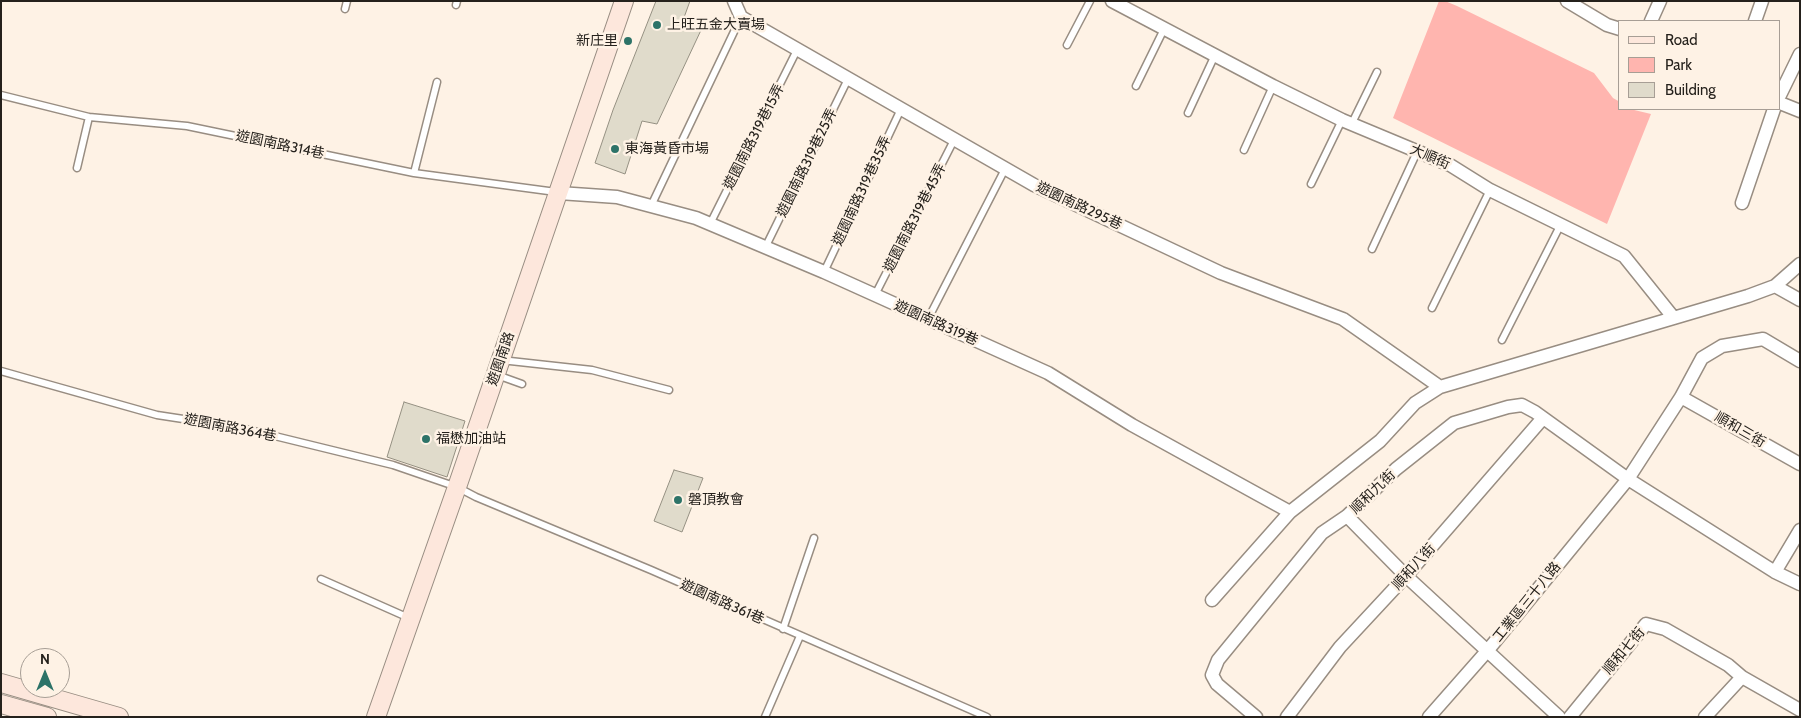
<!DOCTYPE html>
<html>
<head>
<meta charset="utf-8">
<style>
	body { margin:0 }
	#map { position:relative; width:1801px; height:718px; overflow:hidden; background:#fef2e5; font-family:Cabin,sans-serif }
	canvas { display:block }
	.frame { position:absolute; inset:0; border:2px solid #25211c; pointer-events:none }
	.legend { position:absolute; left:1618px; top:20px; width:162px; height:90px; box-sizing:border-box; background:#fef2e5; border:1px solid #a79e95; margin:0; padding:6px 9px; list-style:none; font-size:15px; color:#25211c }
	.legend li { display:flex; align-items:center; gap:10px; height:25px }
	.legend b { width:25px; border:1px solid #a79e95 }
	.north { position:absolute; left:20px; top:648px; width:50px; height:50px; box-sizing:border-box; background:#fef2e5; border:1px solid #a79e95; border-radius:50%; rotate:0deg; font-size:14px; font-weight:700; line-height:20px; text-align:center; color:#25211c }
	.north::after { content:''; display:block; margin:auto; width:18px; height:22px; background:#2d7368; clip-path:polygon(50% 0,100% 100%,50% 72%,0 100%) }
</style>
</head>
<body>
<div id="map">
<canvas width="1801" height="718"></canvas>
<div class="frame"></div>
<ul class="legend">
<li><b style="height:6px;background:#fde7dc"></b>Road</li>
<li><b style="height:14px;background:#ffb5af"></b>Park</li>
<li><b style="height:14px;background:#e0dbcb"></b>Building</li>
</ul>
<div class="north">N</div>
</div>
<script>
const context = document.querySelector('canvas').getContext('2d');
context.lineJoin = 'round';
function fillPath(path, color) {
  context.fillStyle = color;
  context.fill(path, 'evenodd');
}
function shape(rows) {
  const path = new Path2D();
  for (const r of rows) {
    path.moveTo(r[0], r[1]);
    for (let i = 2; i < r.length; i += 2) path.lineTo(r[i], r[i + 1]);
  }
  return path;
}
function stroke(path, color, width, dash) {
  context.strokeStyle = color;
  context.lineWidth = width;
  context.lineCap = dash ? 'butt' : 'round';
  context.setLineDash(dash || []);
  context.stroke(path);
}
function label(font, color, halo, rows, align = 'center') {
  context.font = font + ' Cabin,"Noto Sans TC",sans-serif';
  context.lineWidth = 5;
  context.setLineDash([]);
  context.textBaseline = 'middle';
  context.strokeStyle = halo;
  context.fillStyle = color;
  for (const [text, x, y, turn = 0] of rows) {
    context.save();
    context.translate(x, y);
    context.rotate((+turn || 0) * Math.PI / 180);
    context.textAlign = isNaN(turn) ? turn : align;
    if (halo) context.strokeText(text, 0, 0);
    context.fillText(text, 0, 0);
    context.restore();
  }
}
fillPath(shape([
	[1439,1,1445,1,1457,6,1594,73,1613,98,1620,102,1620,109,1630,109,1651,114,1607,224,1393,118]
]), '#ffb5af');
const building = shape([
	[656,1,690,1,682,23,702,28,657,124,642,121,625,174,595,163,613,110,656,1],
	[404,402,465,421,447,477,387,457,404,402],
	[674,470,703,478,682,532,654,521,674,470]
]);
fillPath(building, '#e0dbcb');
stroke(building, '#959082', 1);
const lane = shape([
	[456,5,457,1],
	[345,9,347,1],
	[1067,45,1090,1],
	[1136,86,1164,29],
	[1,95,89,117,187,126,414,173,556,192],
	[1188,113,1215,55],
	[1352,123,1377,72],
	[1244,150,1273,86],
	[77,168,89,117],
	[414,173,437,82],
	[1311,184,1342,120],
	[651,206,741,17],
	[710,224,797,50],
	[765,248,848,79],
	[1372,249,1417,152],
	[824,272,901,109],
	[875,295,954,140],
	[1432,308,1490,190],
	[928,319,1005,169],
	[1502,340,1561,224],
	[501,360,592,370,669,390],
	[1,371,157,415,242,428,393,465,457,487,476,497,651,570,987,717],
	[497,375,522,384],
	[321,579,409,618],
	[783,629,814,538],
	[765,717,800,636]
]);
const street = shape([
	[734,1,741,17,1034,185,1221,273,1343,319,1440,387],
	[1112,1,1273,86,1342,120,1450,165,1490,190,1624,256,1673,317],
	[1567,1,1607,25,1620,29],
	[1651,21,1660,1],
	[1755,21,1762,1],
	[1780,95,1800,54],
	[1780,103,1800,111],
	[559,193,617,197,696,218,824,272,1048,373,1132,425,1290,512],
	[1742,203,1774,109],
	[1775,286,1800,300],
	[1681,397,1800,464],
	[1347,516,1406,576,1559,717],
	[1775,572,1800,530],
	[1212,600,1290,512,1380,441,1415,403,1440,387,1748,296,1775,286,1800,264],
	[1256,717,1217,684,1212,675,1218,660,1322,533,1347,516,1396,469,1454,423,1508,407,1522,405,1535,412,1628,479,1775,572,1800,584],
	[1287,717,1340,647,1406,576,1543,418],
	[1429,717,1488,650,1628,479,1681,397,1702,358,1722,346,1763,339,1800,361],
	[1570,717,1646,624,1665,629,1728,665,1742,677,1800,710],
	[1705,717,1742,677]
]);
const secondary = shape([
	[1,683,119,717],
	[1,704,47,717],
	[376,717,457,487,624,1]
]);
stroke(lane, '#988d82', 9);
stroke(street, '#988d82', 15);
stroke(secondary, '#988d82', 20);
stroke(lane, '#fff', 6);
stroke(street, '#fff', 12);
stroke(secondary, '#fde7dc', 18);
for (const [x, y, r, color] of [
	[657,25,5,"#2d7368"],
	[628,41,5,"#2d7368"],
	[615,149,5,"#2d7368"],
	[426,439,5,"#2d7368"],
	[678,500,5,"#2d7368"]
]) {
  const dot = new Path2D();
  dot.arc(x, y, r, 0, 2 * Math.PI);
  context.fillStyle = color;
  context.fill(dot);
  stroke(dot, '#fef2e5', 2);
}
label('14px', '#25211c', '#fef2e5', [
	["上旺五金大賣場",667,25],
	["新庄里",618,41,"right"],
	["東海黃昏市場",625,149],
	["福懋加油站",436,439],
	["磐頂教會",688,500]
], 'left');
label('14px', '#25211c', '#fef2e5', [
	["遊園南路319巷15弄",754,137,-63],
	["遊園南路314巷",280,145,12],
	["大順街",1430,157,23],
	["遊園南路319巷25弄",807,163,-64],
	["遊園南路319巷35弄",862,191,-65],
	["遊園南路295巷",1079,206,25],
	["遊園南路319巷45弄",915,218,-63],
	["遊園南路319巷",936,323,24],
	["遊園南路",501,359,-71],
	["遊園南路364巷",230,428,11],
	["順和三街",1740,430,30],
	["順和九街",1373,492,-44],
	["順和八街",1414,567,-48],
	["遊園南路361巷",722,602,24],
	["工業區三十八路",1527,602,-51],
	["順和七街",1624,651,-50]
]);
</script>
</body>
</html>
